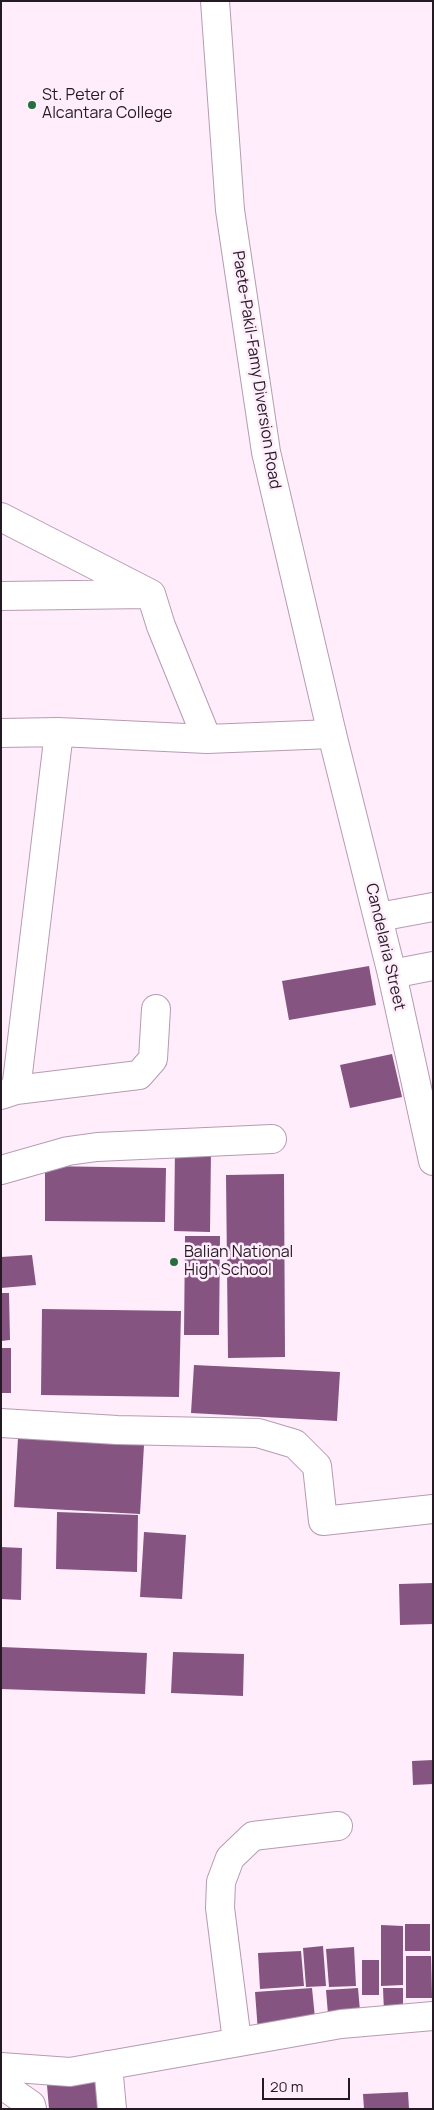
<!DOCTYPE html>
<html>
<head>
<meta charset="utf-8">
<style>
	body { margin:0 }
	#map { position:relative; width:434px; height:2110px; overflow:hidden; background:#ffedfc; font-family:Manrope,sans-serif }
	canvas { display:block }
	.frame { position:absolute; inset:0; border:2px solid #241a23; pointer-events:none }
	.scale { position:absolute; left:262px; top:2078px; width:88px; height:22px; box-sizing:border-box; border:2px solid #241a23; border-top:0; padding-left:6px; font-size:15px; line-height:18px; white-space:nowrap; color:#241a23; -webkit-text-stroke:4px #ffedfc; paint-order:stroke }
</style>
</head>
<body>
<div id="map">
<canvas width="434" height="2110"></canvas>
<div class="frame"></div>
<div class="scale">20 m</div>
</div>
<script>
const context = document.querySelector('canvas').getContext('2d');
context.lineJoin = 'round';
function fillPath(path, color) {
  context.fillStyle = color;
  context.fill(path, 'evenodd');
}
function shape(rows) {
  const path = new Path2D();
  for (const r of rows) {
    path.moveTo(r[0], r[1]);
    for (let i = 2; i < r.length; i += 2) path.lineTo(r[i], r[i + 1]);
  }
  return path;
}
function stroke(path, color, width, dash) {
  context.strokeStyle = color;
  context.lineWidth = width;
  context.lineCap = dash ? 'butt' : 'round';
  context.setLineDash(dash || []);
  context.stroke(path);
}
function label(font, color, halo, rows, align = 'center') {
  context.font = font + ' Manrope,sans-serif';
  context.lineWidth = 5;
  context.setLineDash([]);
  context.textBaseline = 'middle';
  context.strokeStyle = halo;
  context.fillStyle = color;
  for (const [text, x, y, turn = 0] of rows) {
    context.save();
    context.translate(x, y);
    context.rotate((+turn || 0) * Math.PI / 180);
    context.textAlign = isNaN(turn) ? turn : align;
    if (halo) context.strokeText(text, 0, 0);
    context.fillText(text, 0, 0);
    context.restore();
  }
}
fillPath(shape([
	[369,966,376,1005,289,1020,282,981],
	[392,1054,402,1097,350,1108,340,1065],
	[175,1149,211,1150,210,1232,174,1231],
	[45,1166,166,1168,165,1222,45,1221],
	[284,1174,285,1357,228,1358,226,1175],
	[185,1236,220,1236,219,1335,184,1335],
	[32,1255,36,1285,1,1288,1,1257],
	[1,1293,9,1293,10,1340,1,1341],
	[42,1309,181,1311,179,1397,41,1395],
	[1,1348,11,1348,11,1393,1,1393],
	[194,1365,340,1372,337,1421,191,1413],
	[18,1438,144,1445,140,1514,14,1507],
	[57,1512,138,1515,137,1572,56,1569],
	[144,1532,186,1535,182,1599,140,1597],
	[1,1547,22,1548,21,1600,1,1599],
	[433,1583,433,1624,400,1625,399,1584],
	[1,1647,147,1653,145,1694,1,1689],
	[173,1652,244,1654,243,1696,171,1693],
	[433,1760,433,1784,413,1785,412,1761],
	[405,1924,430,1924,430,1951,405,1951],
	[381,1925,403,1926,403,1985,381,1986],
	[323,1946,326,1986,306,1987,303,1948],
	[354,1947,356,1986,329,1987,326,1949],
	[301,1951,304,1986,260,1989,258,1953],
	[406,1956,431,1956,432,1998,406,1998],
	[362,1960,379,1960,379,1995,362,1995],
	[312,1988,316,2028,258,2032,255,1992],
	[358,1988,360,2011,328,2014,326,1990],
	[383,1988,403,1988,403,2012,384,2012],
	[104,2081,106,2109,49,2109,47,2085],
	[408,2092,409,2109,364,2109,363,2094]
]), '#855480');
const minor = shape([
	[1,517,151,594,161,626,207,739],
	[1,596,147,594],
	[1,733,59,732,207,739,332,734],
	[379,917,433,907],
	[392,974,433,966],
	[16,1090,59,732],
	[1,1095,16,1090,139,1075,153,1059,156,1009],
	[1,1170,68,1151,97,1147,272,1139],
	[1,1423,117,1430,258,1433,295,1444,317,1466,323,1521,433,1509],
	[237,2041,220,1908,221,1882,230,1858,253,1836,338,1826],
	[108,2065,112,2109],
	[1,2067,70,2072,341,2024,433,2016],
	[1,2084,31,2105,32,2109]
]);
const major = shape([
	[215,1,230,210,266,452,332,734,392,974,433,1161]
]);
stroke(minor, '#b69bb2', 30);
stroke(major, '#b69bb2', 30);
stroke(minor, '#fff', 28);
stroke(major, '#fff', 28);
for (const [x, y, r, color] of [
	[32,105,5,"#246f3d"],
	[174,1262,5,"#246f3d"]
]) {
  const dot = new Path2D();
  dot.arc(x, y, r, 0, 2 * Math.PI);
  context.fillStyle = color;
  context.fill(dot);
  stroke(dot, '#ffedfc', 2);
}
label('16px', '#241a23', '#ffedfc', [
	["St. Peter of",42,96],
	["Alcantara College",42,114],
	["Balian National",184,1253],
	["High School",184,1271]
], 'left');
label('16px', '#241a23', '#ffedfc', [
	["Paete-Pakil-Famy Diversion Road",256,370,81],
	["Candelaria Street",385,947,77]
]);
</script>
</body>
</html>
